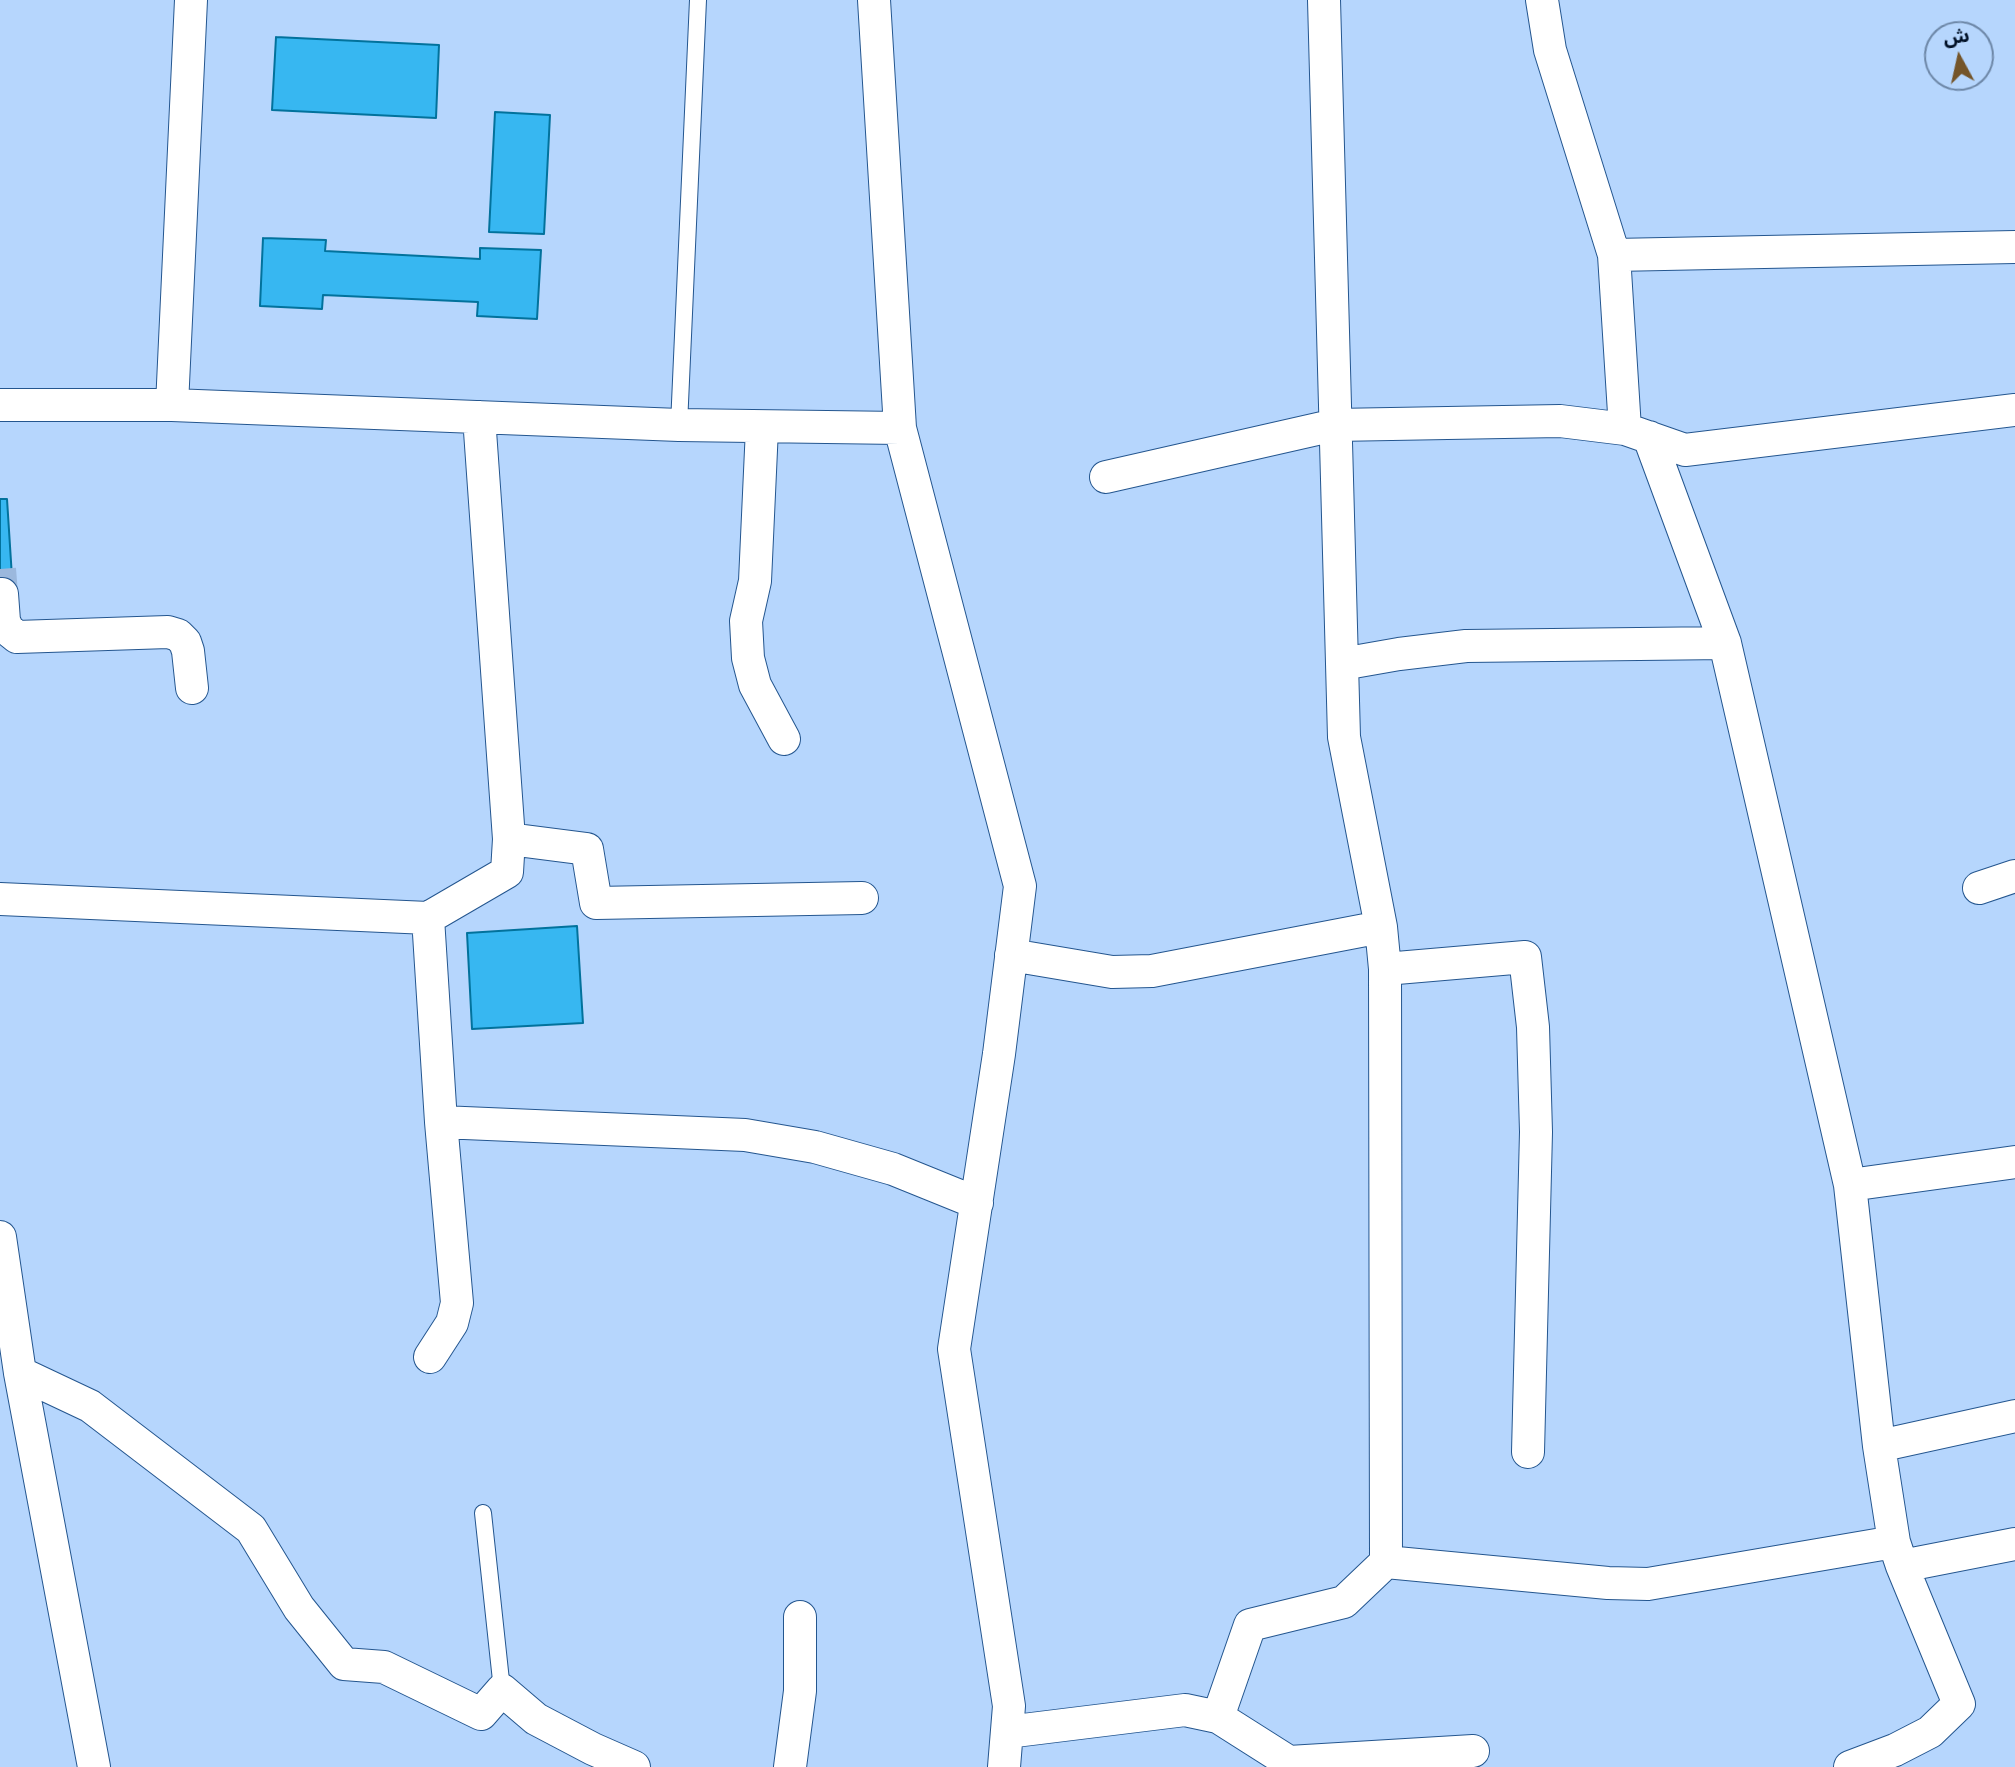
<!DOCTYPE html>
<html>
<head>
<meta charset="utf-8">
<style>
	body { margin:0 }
	#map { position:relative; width:2015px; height:1767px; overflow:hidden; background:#b6d6fd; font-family:Poppins,"Noto Sans Arabic",sans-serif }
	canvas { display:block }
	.north { position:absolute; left:1924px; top:21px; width:70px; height:70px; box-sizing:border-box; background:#b6d6fd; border:2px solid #6d87a7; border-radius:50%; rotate:352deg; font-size:19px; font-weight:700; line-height:28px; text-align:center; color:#001026 }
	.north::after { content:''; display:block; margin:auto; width:24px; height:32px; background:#74552a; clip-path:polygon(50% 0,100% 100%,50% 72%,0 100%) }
</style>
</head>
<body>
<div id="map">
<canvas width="2015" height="1767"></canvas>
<div class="north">ش</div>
</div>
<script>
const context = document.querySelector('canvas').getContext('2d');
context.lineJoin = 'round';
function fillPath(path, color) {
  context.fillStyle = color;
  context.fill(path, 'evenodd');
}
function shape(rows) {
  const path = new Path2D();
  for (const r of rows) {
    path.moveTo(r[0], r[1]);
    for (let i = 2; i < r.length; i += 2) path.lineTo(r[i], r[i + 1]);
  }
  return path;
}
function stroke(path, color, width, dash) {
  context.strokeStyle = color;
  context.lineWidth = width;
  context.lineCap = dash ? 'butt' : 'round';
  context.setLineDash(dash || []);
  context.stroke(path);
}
const building = shape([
	[276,37,439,45,436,118,272,110,276,37],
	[495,112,550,115,544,234,489,232,495,112],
	[263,238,326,240,325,251,480,259,480,248,541,250,537,319,477,316,478,302,323,295,322,309,260,306,263,238],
	[0,499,7,499,13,593,0,594,0,499],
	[577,926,583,1023,472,1029,467,933,577,926]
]);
fillPath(building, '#37b7f1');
stroke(building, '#02729c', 2);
stroke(shape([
	[0,569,2,594]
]), '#9bb8dd', 32, [32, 16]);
const lane = shape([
	[679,425,698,0],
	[483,1513,502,1690]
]);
const street = shape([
	[874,0,900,428,1020,886,999,1054,954,1349,1009,1706,1004,1767],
	[1542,0,1550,50,1614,255,1625,429],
	[1614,255,2015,247],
	[0,405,172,405,679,425,900,428],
	[172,405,191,0],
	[762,428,755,581,746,621,748,658,755,685,784,739],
	[1649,437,1725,643,1850,1185,1879,1446,1894,1542,1902,1566,1959,1704,1930,1732,1895,1750,1850,1767],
	[1106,477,1335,425,1560,421,1625,429,1685,450,2015,410],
	[2,594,4,621,8,630,17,637,168,632,178,635,185,642,188,651,192,688],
	[1342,664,1399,654,1466,646,1725,643],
	[509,839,587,849,596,903,862,898],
	[1979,888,2015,876],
	[0,899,428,918,507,872,509,839,479,417],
	[428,918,441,1122,457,1303,452,1323,430,1357],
	[1011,955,1112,972,1152,971,1381,927],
	[1385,969,1525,957,1533,1027,1536,1132,1528,1452],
	[441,1122,745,1135,815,1147,893,1169,977,1203],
	[1850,1185,2015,1162],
	[0,1237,20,1373,94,1767],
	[20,1373,90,1406,251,1529,299,1608,344,1664,384,1667,481,1714,502,1690,536,1719,593,1749,634,1767],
	[1879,1446,2015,1416],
	[1386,1562,1608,1583,1648,1584,1894,1542],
	[1902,1566,2015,1544],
	[1218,1717,1250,1625,1344,1602,1386,1562,1385,969,1381,927,1344,737,1324,0],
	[1007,1732,1185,1710,1218,1717,1289,1762,1473,1751],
	[790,1767,800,1691,800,1617]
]);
stroke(lane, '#24568f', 18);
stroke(street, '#24568f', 34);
stroke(lane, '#fff', 16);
stroke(street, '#fff', 32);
</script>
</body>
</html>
